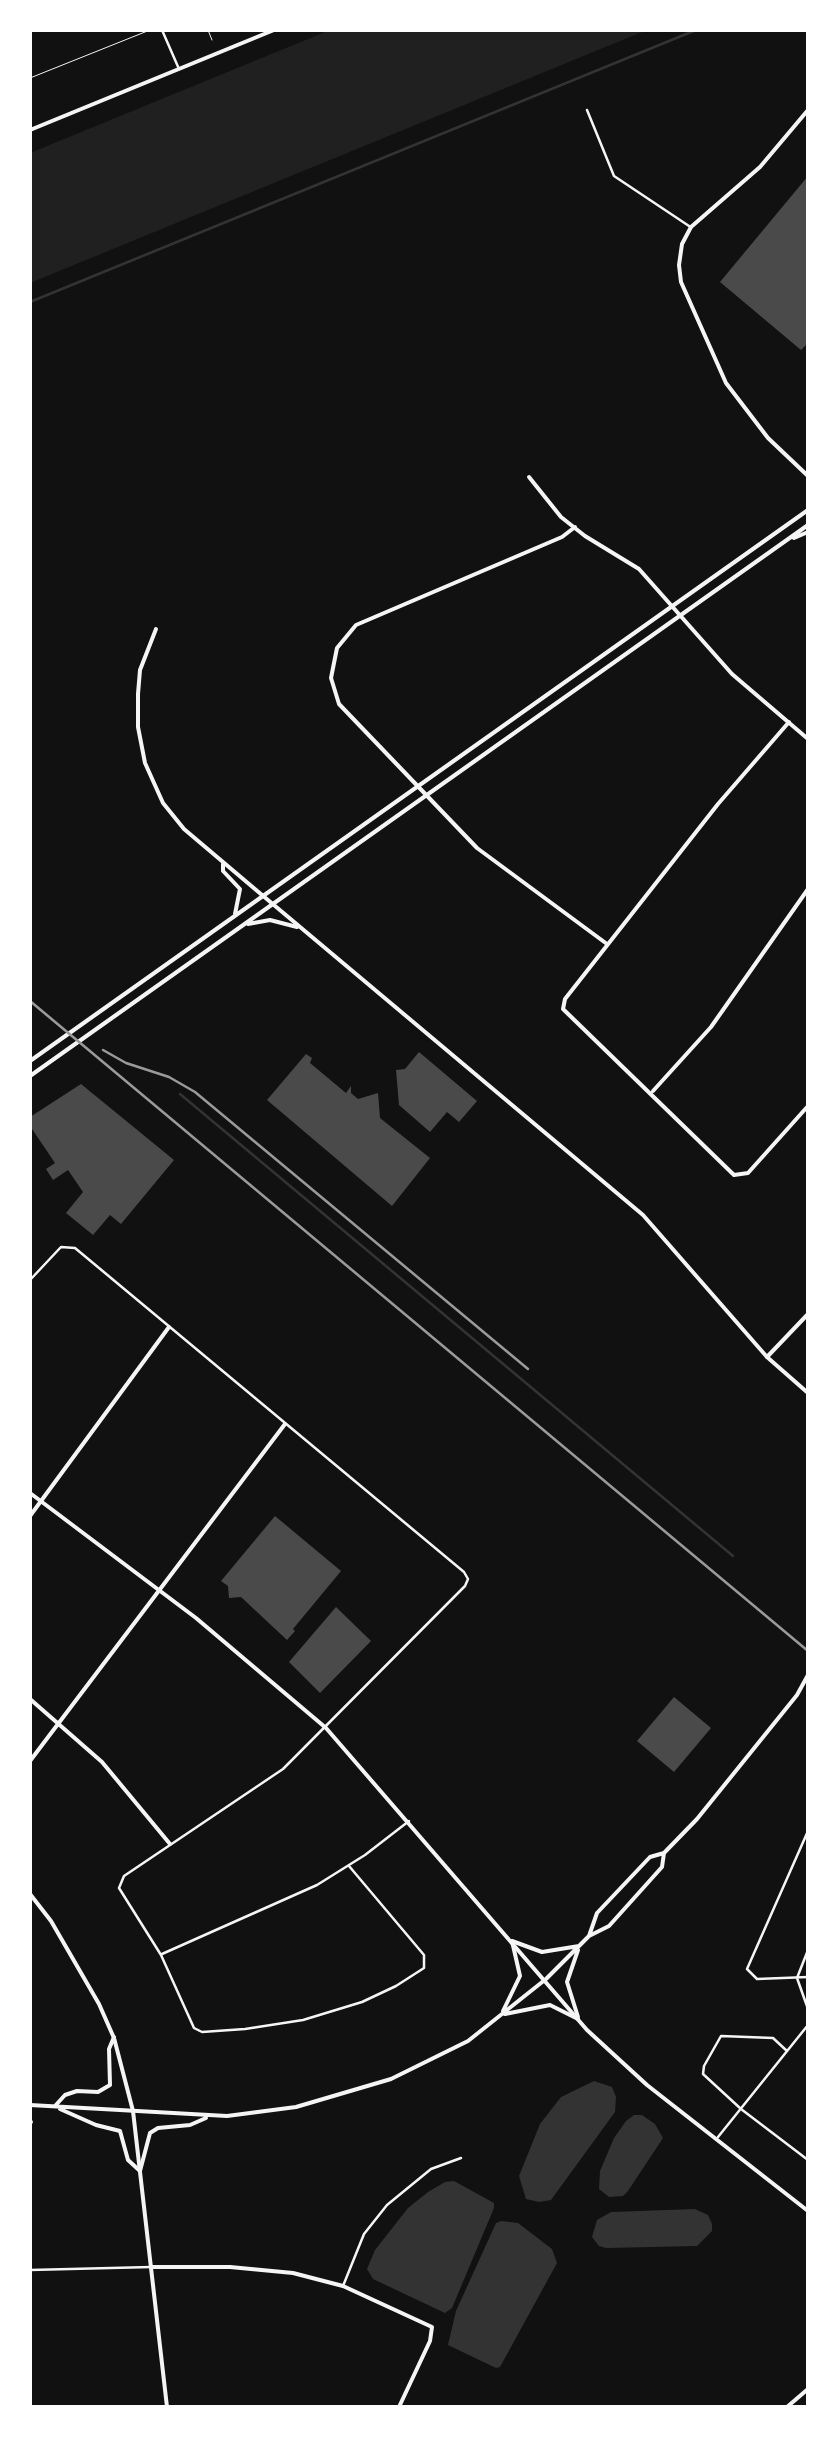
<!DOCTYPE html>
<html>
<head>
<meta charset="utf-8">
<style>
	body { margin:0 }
	#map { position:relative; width:838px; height:2437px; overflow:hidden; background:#111; font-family:"Fira Sans",sans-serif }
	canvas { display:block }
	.frame { position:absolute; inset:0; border:32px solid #fff; pointer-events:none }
</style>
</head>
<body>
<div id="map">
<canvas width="838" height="2437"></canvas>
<div class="frame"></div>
</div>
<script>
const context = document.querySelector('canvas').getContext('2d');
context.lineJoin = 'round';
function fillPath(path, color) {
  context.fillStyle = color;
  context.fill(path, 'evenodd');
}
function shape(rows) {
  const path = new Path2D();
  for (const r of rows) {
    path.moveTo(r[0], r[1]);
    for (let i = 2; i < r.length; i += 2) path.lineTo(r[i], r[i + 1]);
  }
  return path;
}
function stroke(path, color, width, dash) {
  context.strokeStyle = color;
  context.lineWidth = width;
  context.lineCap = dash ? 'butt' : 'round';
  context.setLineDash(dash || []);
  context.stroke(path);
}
fillPath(shape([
	[330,30,647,30,30,283,30,153]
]), '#202020');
fillPath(shape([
	[594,2081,612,2087,616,2097,615,2112,551,2200,539,2202,526,2199,519,2176,540,2124,561,2097],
	[634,2115,642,2115,655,2124,663,2138,628,2191,623,2196,609,2197,599,2189,600,2171,614,2138,626,2121],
	[454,2181,494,2203,494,2208,452,2308,445,2313,373,2279,367,2269,375,2250,408,2208,428,2192,445,2182],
	[695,2209,708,2215,712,2224,712,2231,697,2246,606,2248,599,2246,592,2237,597,2220,611,2212],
	[501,2221,518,2223,552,2249,557,2263,500,2367,496,2368,448,2345,456,2311,496,2223]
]), '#333');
stroke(shape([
	[30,302,696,30],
	[180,1094,733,1556]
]), '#333', 2.5);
fillPath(shape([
	[808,176,808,343,801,350,720,282],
	[419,1052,477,1101,459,1122,447,1112,430,1132,399,1105,396,1070,405,1069],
	[306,1054,312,1058,310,1063,346,1093,351,1086,351,1093,358,1099,378,1093,380,1118,430,1158,392,1206,267,1100],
	[81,1084,174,1160,121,1224,110,1215,93,1235,66,1213,83,1192,68,1170,53,1180,46,1169,55,1163,30,1126,30,1117],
	[275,1516,341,1571,293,1629,295,1631,287,1640,241,1597,229,1598,228,1586,221,1581],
	[336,1607,371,1641,320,1693,289,1662],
	[674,1697,711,1728,674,1772,637,1741]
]), '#4a4a4a');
stroke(shape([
	[208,30,212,40],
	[30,78,150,30]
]), '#f5f5f5', 1);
stroke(shape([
	[162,30,179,69],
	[587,110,614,176,689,226],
	[30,1280,61,1247,75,1248,464,1572,468,1579,465,1586,283,1769,124,1876,119,1888,161,1955,194,2028,202,2032,245,2029,303,2020,362,2002,396,1986,424,1968,424,1955,349,1866],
	[808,1831,747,1969,757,1979,808,1977],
	[808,1950,797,1978,808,2009],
	[162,1954,317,1885,365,1855,409,1821],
	[787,2051,773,2038,721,2036,704,2066,703,2074,741,2109,808,2160],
	[718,2137,808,2025],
	[30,2270,151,2267],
	[343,2286,364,2234,387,2205,431,2169,461,2158]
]), '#f5f5f5', 2.5);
stroke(shape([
	[808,110,760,167,691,227,682,244,679,265,681,282,726,383,768,438,808,476],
	[30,130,274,30],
	[529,477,561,517,585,536,639,569,732,674,808,739],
	[575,527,562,537,356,625,337,648,331,678,339,704,477,848,607,944],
	[156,629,140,670,138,694,138,727,145,763,163,803,184,829,262,895],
	[789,722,718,804,565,999,563,1009,734,1175,748,1173,808,1106],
	[653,1091,711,1027,808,889],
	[767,1357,808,1314],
	[30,1516,169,1327],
	[30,1699,102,1762,170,1844],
	[30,1761,285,1424],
	[30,1894,51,1921,99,2004,114,2038,133,2111],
	[152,2267,230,2267,293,2273,343,2286,432,2327,430,2341,399,2407],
	[787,2407,808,2389]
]), '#f5f5f5', 4);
stroke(shape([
	[262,895,643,1215,767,1357,808,1393],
	[30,1493,196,1618,326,1728,587,2030,647,2085,808,2211],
	[133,2111,167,2407]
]), '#f5f5f5', 4);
stroke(shape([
	[794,538,808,532],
	[223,864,223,871,240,889,235,914],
	[248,924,270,920,297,927],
	[30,1061,808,510],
	[30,1076,808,525],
	[589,1936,597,1913,650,1857,664,1853,697,1819,797,1695,808,1675],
	[512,1941,542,1952,579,1946],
	[578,1950,567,1982,578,2017],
	[503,2011,520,1976,512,1941],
	[505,2014,550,2005,578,2019],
	[30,2105,227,2116,296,2107,391,2079,468,2041,546,1979,589,1936,609,1926,662,1867,664,1853],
	[55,2106,65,2095,77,2091,98,2092,110,2085,109,2049,114,2037],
	[60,2109,96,2125,120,2131,128,2160,140,2171,150,2133,158,2128,190,2125,206,2118],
	[30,2122,31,2122]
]), '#f5f5f5', 4);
stroke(shape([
	[30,1001,808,1651],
	[103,1050,126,1063,169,1077,195,1092,528,1369]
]), '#9a9a9a', 2.5);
</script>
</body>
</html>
